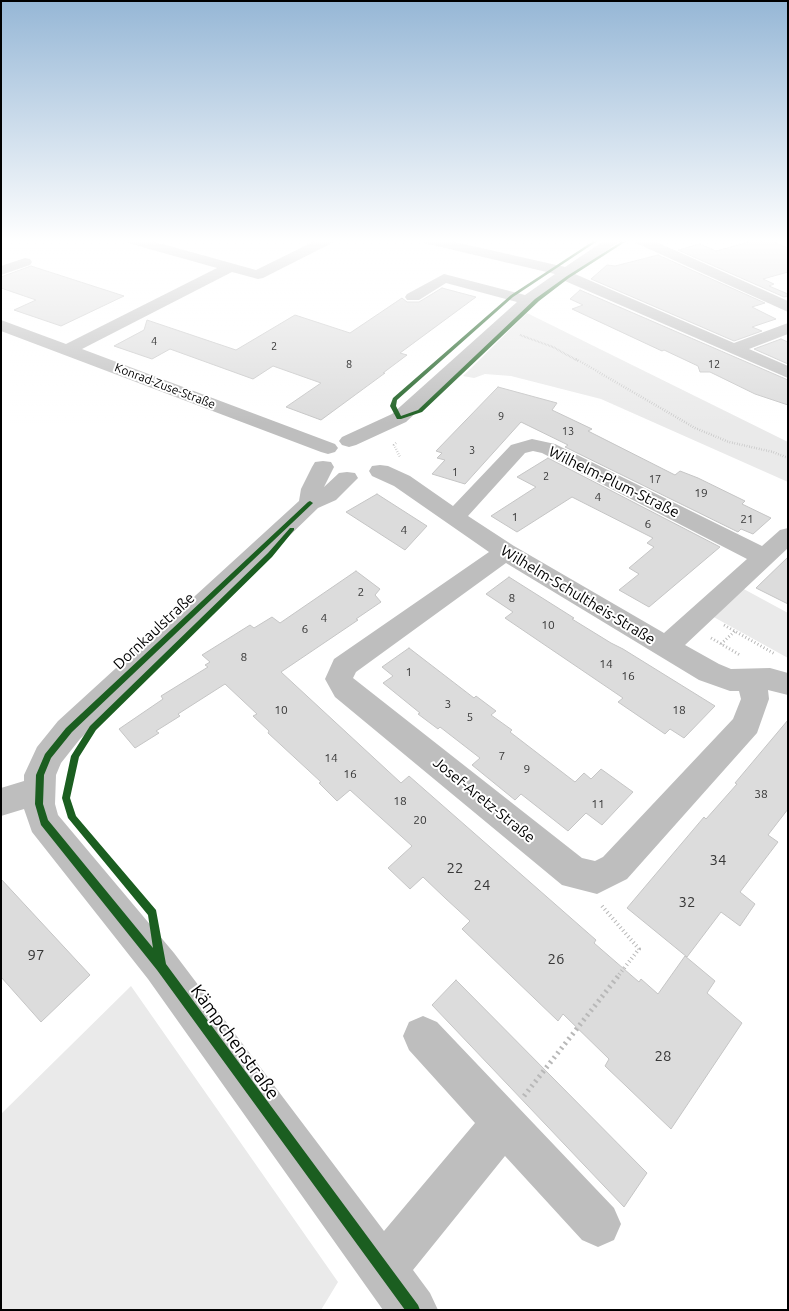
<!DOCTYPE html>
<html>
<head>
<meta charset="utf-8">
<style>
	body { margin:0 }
	#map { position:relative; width:789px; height:1311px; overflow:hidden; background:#fff; font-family:Ubuntu,sans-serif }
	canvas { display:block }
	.frame { position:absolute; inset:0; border:2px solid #000; pointer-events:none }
</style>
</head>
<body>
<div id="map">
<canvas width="789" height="1311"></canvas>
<div class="frame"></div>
</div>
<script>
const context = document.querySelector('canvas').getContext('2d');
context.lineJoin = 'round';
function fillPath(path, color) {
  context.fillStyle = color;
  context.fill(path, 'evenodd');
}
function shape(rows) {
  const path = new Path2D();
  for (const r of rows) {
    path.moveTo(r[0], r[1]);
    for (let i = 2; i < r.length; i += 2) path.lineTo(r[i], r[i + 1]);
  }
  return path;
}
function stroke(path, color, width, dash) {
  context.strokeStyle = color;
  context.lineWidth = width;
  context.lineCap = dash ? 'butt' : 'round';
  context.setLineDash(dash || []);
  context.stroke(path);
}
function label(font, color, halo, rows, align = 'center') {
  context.font = font + ' Ubuntu,sans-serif';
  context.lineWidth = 4;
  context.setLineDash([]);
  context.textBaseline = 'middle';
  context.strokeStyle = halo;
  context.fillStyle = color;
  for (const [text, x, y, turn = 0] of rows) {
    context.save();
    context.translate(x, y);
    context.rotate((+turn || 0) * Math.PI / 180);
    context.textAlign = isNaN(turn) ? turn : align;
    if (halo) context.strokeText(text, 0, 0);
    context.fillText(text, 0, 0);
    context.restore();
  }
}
fillPath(shape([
	[527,313,788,442,788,482,601,399,511,376,485,374,474,378,463,376],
	[740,587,788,613,788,658,710,615],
	[131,986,338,1282,321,1310,1,1310,1,1114]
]), '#eaeaea');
const building = shape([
	[756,240,761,242,769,240,788,248,788,272,763,279,774,284,769,286,788,294,788,296,784,297,678,250,700,244,716,251,756,240],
	[658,255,765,303,752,307,776,319,752,327,762,331,734,341,591,279,607,265,615,266,658,255],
	[31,266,124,296,61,326,14,310,36,300,1,288,1,277,31,266],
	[442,288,476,297,400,353,407,355,383,373,385,373,321,420,286,407,321,383,273,366,253,379,170,349,152,359,114,346,144,330,147,320,236,350,295,315,350,333,402,298,407,302,419,302,442,288],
	[580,290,788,380,788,405,755,394,710,372,700,372,698,366,664,350,662,351,572,309,583,305,570,299,580,290],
	[781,339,788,342,788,364,754,349,781,339],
	[498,387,557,403,552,410,592,429,588,431,675,475,680,471,698,478,745,501,742,504,771,518,753,534,741,529,738,532,565,447,568,445,521,422,465,484,432,474,445,460,437,458,442,453,436,451,498,387],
	[548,458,720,547,649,607,619,590,639,574,629,568,654,547,647,543,653,538,572,497,517,532,491,516,536,487,517,477,548,458],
	[377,494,427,526,405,550,346,512,377,494],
	[788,557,788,604,756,588,788,557],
	[356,571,380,589,375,595,381,602,356,619,358,620,281,672,401,783,409,776,596,940,594,943,639,982,641,979,658,994,685,956,715,981,707,993,742,1023,671,1129,605,1066,609,1059,563,1014,558,1021,462,929,470,921,445,898,423,877,410,889,388,868,412,846,350,790,337,801,319,783,321,782,268,733,269,731,253,716,257,714,225,684,178,714,180,716,156,731,159,733,135,748,119,729,163,699,161,696,208,667,205,665,210,662,202,655,250,625,254,628,272,617,280,623,356,571],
	[509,577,574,618,572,619,611,643,623,649,715,706,684,738,670,729,665,734,618,702,623,698,505,618,513,612,486,594,509,577],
	[409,648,474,698,476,696,496,711,491,715,512,730,510,732,575,782,584,773,591,779,601,769,633,792,602,825,586,813,568,831,521,794,515,800,472,765,480,758,440,727,438,729,418,714,420,713,383,683,393,676,382,667,409,648],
	[788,720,788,809,768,835,778,842,740,892,755,904,740,926,721,912,687,957,627,908,704,817,706,819,737,784,735,783,788,720],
	[1,879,90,975,41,1022,1,977,1,879],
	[456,980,647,1173,624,1207,432,1005,456,980]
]);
fillPath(building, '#dcdcdc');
stroke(building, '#c5c5c5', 1);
stroke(shape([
	[520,335,553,347,578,361]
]), '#b8b8b8', 2, [0.5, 1]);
stroke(shape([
	[576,359,695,428,729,442,773,452,788,458],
	[396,443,394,445,400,457]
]), '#b8b8b8', 2.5, [0.5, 2]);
stroke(shape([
	[724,625,775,654],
	[711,638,740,655],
	[721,644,735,631]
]), '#b8b8b8', 3, [1, 2.5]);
stroke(shape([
	[602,906,639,949,618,976]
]), '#b8b8b8', 4, [1, 3]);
stroke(shape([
	[524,1096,619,975]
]), '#b8b8b8', 5, [2, 4]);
fillPath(shape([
	[126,240,148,240,256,270,317,240,334,240,332,243,263,278,258,279,232,272,82,349,335,444,338,448,335,452,328,454,321,452,1,331,1,320,66,344,217,268,128,243,126,240],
	[422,240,446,240,565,267,605,240,621,240,575,274,734,343,788,323,788,334,749,349,788,366,788,378,565,281,538,299,406,422,356,445,349,447,342,445,339,441,342,437,392,414,517,302,446,283,419,300,407,300,405,297,407,294,444,274,525,295,555,274,424,243,422,240],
	[634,240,652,240,788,301,788,312,636,243,634,240],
	[25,258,30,259,32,262,30,265,1,275,1,266,25,258],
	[532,439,555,444,762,546,780,530,788,528,788,548,685,645,719,664,731,669,770,668,788,673,788,695,768,690,769,699,757,733,627,879,597,894,562,885,335,697,325,679,334,659,489,552,394,486,372,476,369,471,372,466,380,465,388,466,410,476,453,506,511,445,532,439],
	[533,451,542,453,747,559,664,633,514,546,468,516,525,453,533,451],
	[506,563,699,680,730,691,739,691,741,699,733,719,603,857,595,861,582,858,353,678,356,672,506,563],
	[323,461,331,462,334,467,324,487,339,473,347,472,355,473,358,478,336,500,318,508,80,739,61,763,56,775,55,804,58,815,174,953,384,1231,475,1123,409,1050,403,1036,409,1022,423,1016,437,1022,614,1208,621,1224,614,1240,598,1247,582,1240,505,1156,413,1270,430,1293,438,1310,383,1310,148,979,32,832,24,809,1,816,1,788,24,781,24,775,37,747,58,721,299,501,301,489,312,467,315,462,323,461]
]), '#bebebe');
fillPath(shape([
	[595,240,599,240,513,297,397,400,396,406,401,416,418,410,535,299,567,276,624,240,628,240,569,278,539,301,422,412,401,419,397,419,390,406,393,398,511,295,595,240],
	[310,501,313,503,312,504,72,732,51,758,44,775,43,804,48,820,153,948,148,915,68,818,62,798,71,756,90,726,268,553,290,528,294,528,294,530,272,557,96,730,79,757,70,798,76,816,156,910,166,964,418,1305,420,1310,405,1310,157,970,41,825,35,804,36,775,45,754,66,728,308,502,310,501]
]), '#1b5e20');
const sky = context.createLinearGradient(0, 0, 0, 423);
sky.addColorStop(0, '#96b7d6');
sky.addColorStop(0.57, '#fff');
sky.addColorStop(1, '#ffffff00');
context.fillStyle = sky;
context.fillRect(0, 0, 789, 423);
label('11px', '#373737', null, [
	["4",154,341],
	["2",274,346],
	["8",349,364],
	["12",714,364],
	["9",501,416],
	["13",568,431],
	["3",472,450],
	["1",455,472],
	["2",546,476],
	["17",655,479]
]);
label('12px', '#000', '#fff', [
	["Konrad-Zuse-Straße",165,386,21]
]);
label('12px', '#373737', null, [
	["19",701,493],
	["4",598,497],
	["1",515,517],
	["21",747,519],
	["6",648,524],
	["4",404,530],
	["2",361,592],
	["8",512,598],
	["4",324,618],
	["10",548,625],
	["6",305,629],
	["8",244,657],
	["14",606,664],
	["1",409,672],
	["16",628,676],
	["3",448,704],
	["10",281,710],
	["18",679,710],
	["5",470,717],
	["7",502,756],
	["14",331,758],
	["9",527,769],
	["16",350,774],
	["38",761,794],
	["18",400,801],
	["11",598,804],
	["20",420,820]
]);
label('15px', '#000', '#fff', [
	["Wilhelm-Plum-Straße",614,482,26],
	["Wilhelm-Schultheis-Straße",578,595,31],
	["Dornkaulstraße",154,631,-43],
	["Josef-Aretz-Straße",484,800,39]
]);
label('15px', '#373737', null, [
	["34",718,860],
	["22",455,868],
	["24",482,885],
	["32",687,902],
	["97",36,955],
	["26",556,959],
	["28",663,1056]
]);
label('18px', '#000', '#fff', [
	["Kämpchenstraße",235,1042,54]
]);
</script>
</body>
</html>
